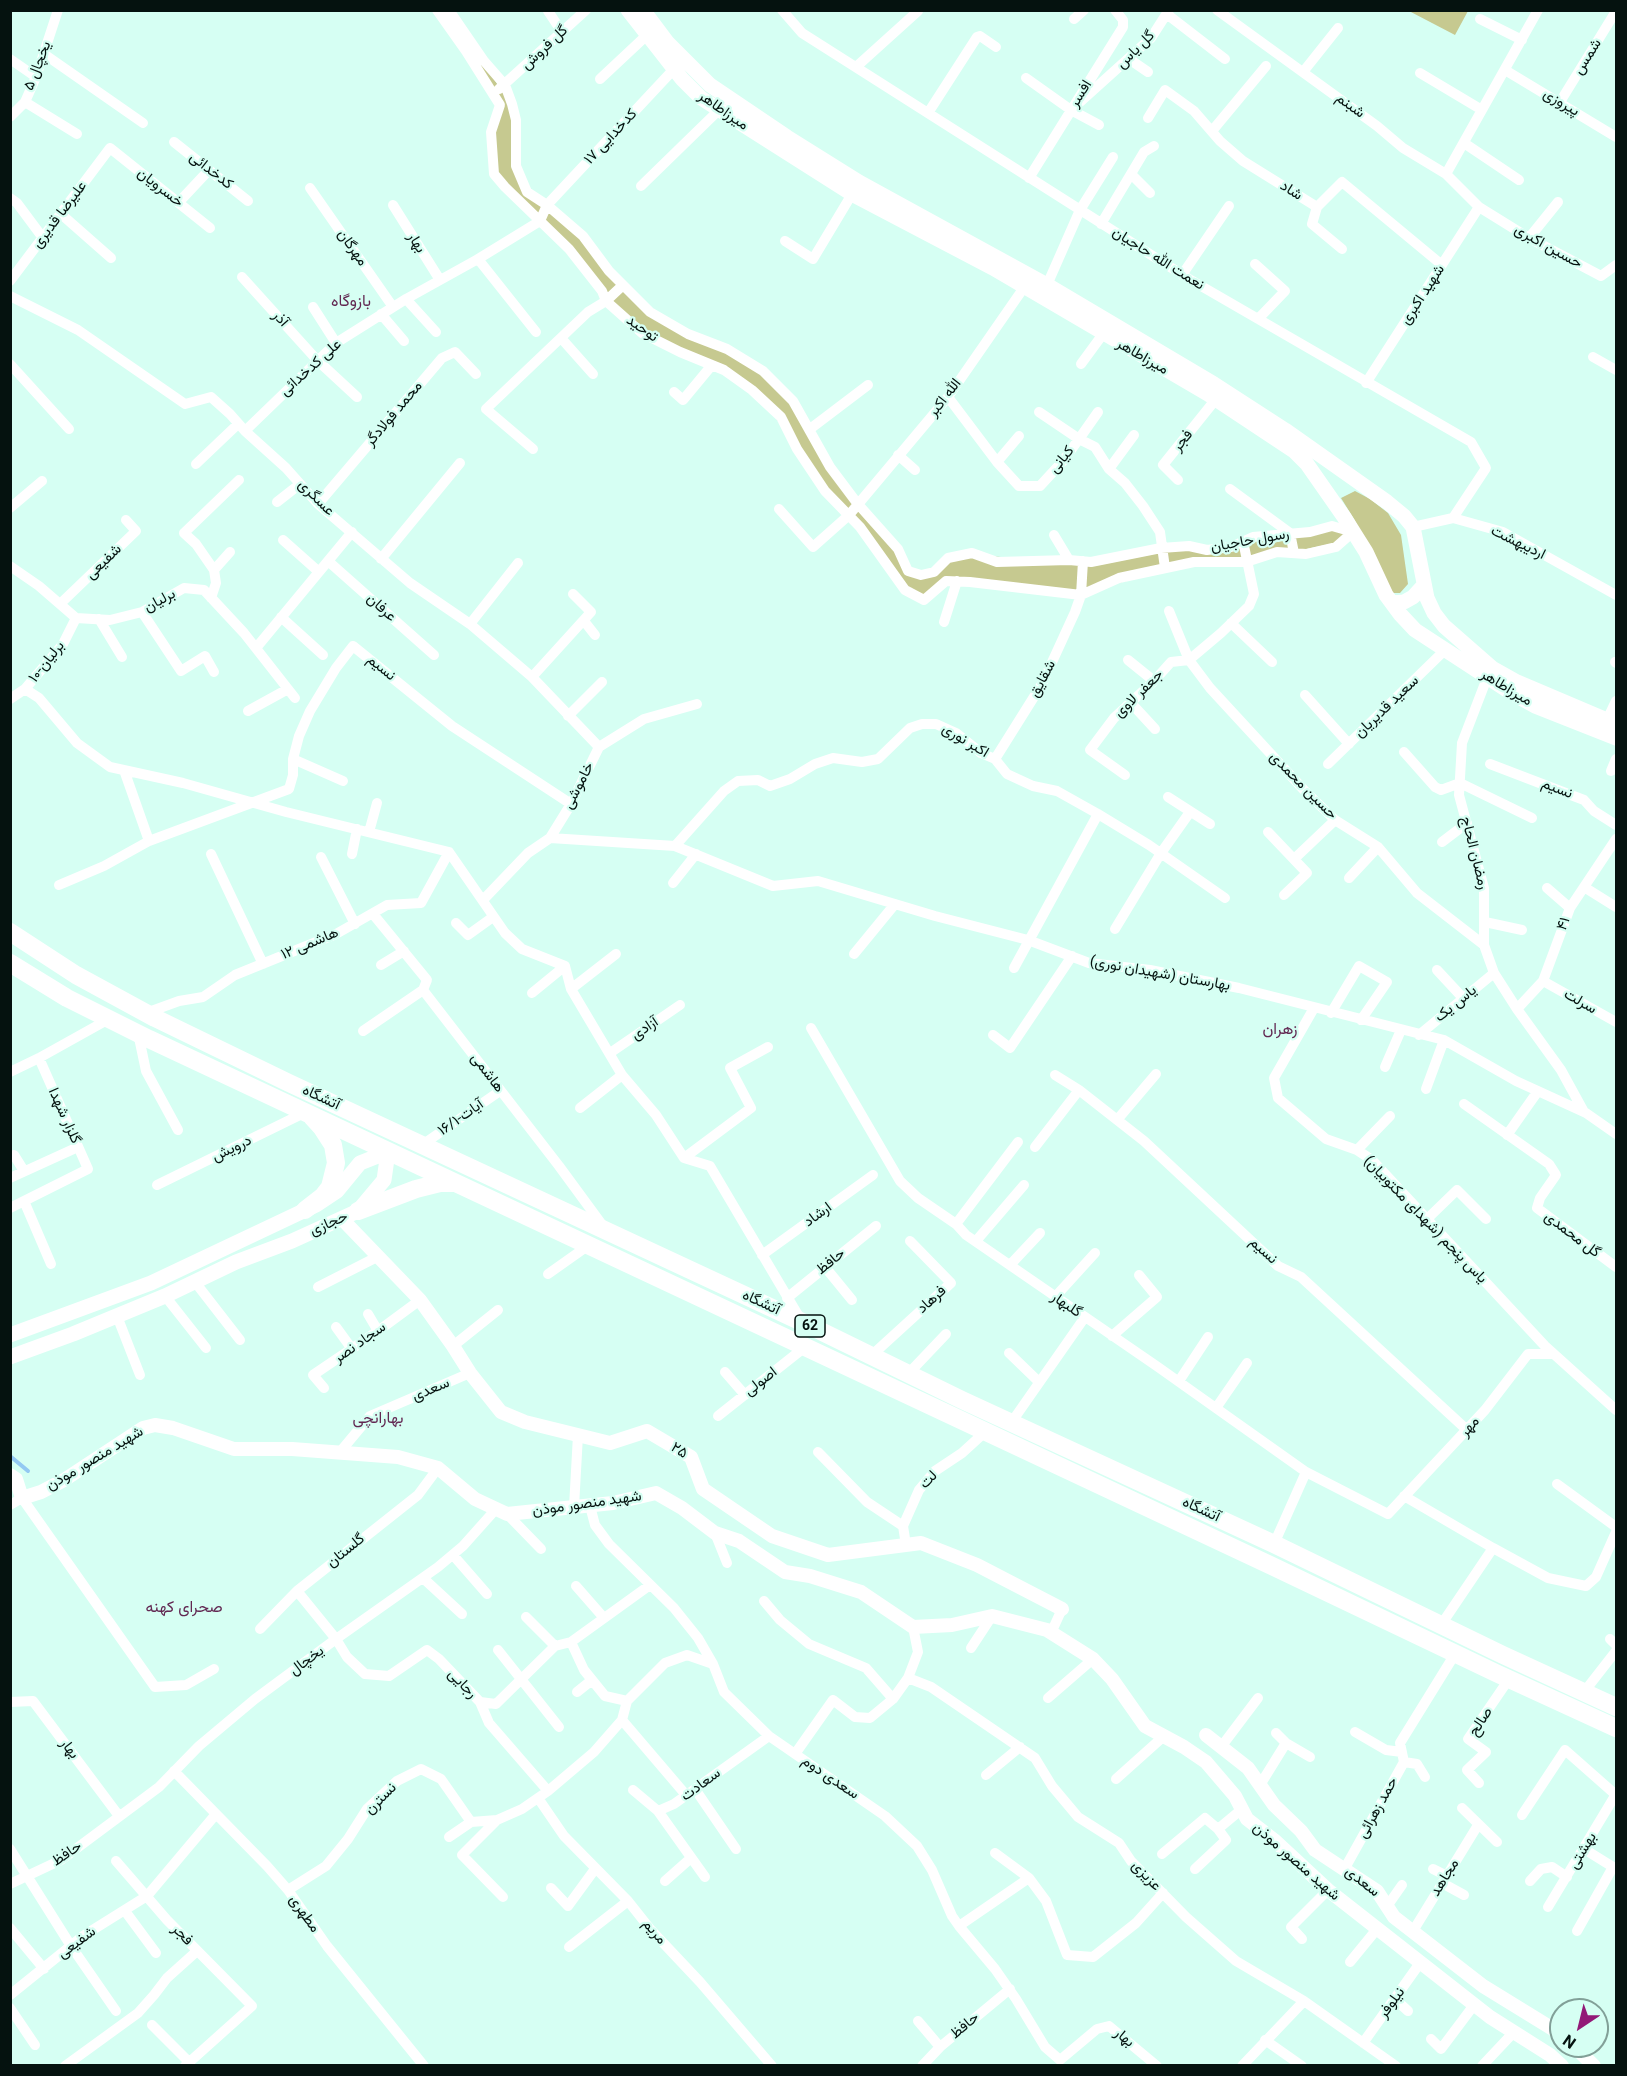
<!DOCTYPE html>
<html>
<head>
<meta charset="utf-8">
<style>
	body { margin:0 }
	#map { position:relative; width:1627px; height:2076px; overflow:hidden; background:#d6fff3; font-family:Roboto,sans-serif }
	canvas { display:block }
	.frame { position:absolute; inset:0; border:12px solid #05120f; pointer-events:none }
	.north { position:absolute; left:1549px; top:1998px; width:60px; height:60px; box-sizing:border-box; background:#d6fff3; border:2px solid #82a098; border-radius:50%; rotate:215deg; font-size:16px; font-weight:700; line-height:24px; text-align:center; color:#05120f }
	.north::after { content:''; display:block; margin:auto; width:21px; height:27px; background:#921977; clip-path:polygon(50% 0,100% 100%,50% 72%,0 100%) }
</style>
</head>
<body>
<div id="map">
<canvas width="1627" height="2076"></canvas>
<div class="frame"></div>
<div class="north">N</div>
</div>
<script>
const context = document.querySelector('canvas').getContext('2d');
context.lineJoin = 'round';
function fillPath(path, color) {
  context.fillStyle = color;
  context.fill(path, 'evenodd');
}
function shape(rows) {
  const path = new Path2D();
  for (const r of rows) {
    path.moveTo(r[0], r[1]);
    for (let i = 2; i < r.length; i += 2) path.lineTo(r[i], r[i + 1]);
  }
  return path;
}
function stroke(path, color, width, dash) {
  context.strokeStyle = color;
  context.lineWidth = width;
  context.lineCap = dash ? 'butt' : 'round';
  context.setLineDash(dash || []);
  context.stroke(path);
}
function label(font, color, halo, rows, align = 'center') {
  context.font = font + ' Roboto,Vazirmatn,sans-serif';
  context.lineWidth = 4.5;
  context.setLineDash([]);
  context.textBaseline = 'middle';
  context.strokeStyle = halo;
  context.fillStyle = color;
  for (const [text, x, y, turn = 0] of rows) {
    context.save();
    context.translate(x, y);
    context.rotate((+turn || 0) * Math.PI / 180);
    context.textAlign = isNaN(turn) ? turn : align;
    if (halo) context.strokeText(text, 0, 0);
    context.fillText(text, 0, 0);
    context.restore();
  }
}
fillPath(shape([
	[440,11,447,11,511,104,525,193,583,238,648,313,727,351,762,374,792,403,828,467,897,550,907,571,927,577,949,560,973,555,1071,562,1190,548,1331,528,1351,532,1335,543,1249,561,1211,560,1082,592,960,580,921,596,908,587,831,495,758,393,645,331,609,301,497,174,493,133,502,106],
	[1409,11,1468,10,1468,11,1455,35],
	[1355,491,1370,499,1388,513,1401,535,1408,584,1400,593,1393,593,1354,519,1341,498]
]), '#c6c990');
stroke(shape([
	[10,1456,28,1471]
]), '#93c9f2', 4);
stroke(shape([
	[437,10,466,51,500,105,491,132,494,174,505,187,569,249,602,291,606,301,642,333,680,352,724,370,752,390,781,417,797,449,825,491,860,527,905,590,924,600,946,581,970,582,1081,595,1119,578,1194,562,1246,562,1277,552,1306,554,1336,547,1353,532],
	[449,10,484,61,505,85,512,104,516,120,516,166,527,192,547,205,583,236,609,271,650,312,688,334,727,349,763,371,793,401,830,467,857,503,898,549,908,571,921,575,934,572,948,558,972,553,997,562,1069,560,1091,562,1161,548,1189,546,1207,550,1231,547,1253,537,1310,532,1332,526,1353,532],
	[782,10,802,33,1189,279,1471,442,1486,468,1453,518],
	[1217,10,1377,126,1403,148,1446,174,1479,207,1529,238,1601,276,1616,265],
	[548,11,562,32],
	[1168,15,1225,59],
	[1074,19,1084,10],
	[1480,19,1522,40],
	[44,54,143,123],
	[10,59,36,77],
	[1129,59,1148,72],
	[856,67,918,11],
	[1505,70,1616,137],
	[1303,72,1338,28],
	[1420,73,1482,110],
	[1026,78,1071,110,1099,125],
	[600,79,647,35],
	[499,89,586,10],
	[25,102,77,134],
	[1080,102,1151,38,1169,10],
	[1560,102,1616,11],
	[928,113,977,37,980,36,996,47],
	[10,117,25,102,36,77,58,10],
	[1148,118,1165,90,1194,111,1220,141,1243,161,1317,207,1342,182,1442,265],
	[1212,131,1266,66],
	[174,142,248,201],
	[1464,143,1519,180],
	[1131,174,1150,193],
	[1446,174,1538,10],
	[1029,178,1123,27,1123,20,1115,10],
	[641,186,719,110],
	[310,188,393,307],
	[10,198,17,203,43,238],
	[179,202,209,170],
	[393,205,440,280],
	[1317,207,1312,224,1342,249],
	[61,214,111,258],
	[1101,224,1144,152,1154,146],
	[1529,238,1558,202],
	[785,241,813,259,852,194],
	[478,259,536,332],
	[1255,264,1285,291,1258,319],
	[1182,275,1229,206],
	[242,277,317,360,357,397],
	[10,281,110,148,210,228],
	[1047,285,1080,210,1113,157],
	[10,296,78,330,185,404,211,397,230,414,245,431,286,468,318,504,410,583,470,624,532,677,599,747],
	[406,299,436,332],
	[313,307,336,343],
	[381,314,404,341],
	[561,338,593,374],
	[1593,357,1616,370],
	[10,364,69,429],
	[1081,364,1103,334],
	[1366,383,1479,207],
	[674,392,683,400,712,365],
	[948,397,997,462,1019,486,1040,486,1063,461,1079,439,1095,447,1109,469,1125,483,1143,506,1160,532,1165,568],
	[1039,412,1079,439,1098,412],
	[810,429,868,385],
	[245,431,336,343,406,299,478,259,540,221,547,205,674,69],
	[533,449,486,409,588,312,606,301,623,285],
	[898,455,915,470],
	[997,462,1019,436],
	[196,464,238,424],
	[1109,469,1134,435],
	[1178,480,1163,465,1216,399],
	[1230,489,1290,533,1294,553],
	[277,502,300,484],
	[318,504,442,358,455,352,476,374],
	[10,508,42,481],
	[779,509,813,547,849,515,948,397,1025,286],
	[1413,527,1453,518,1503,532,1616,595],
	[1054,535,1069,560],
	[283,540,319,572],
	[381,559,460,463],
	[328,561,434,655],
	[10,566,39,586,76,618],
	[214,570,230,552],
	[211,598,216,583,214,570,196,544,184,533,239,480],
	[60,604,136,531,126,520],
	[1169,611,1189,660,1210,688,1304,790,1335,820,1378,847,1417,893,1484,945],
	[142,612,181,671,205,656,214,672],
	[281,617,323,655],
	[76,618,110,620,142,612,184,588,204,590,244,633,295,698],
	[99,619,122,657],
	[584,621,595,635],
	[944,622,957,581],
	[1231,623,1272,662],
	[470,624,518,563],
	[256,648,352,532],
	[1128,660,1154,681],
	[1615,662,1616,663],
	[532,677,591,612,573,594],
	[1487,678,1462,743,1459,795,1484,888,1484,945,1494,973,1517,1009,1561,1070,1584,1112],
	[25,689,39,698,77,743,110,767,183,783,286,812,449,852,505,933,522,949,565,966,571,989,622,1075,656,1115,684,1158,710,1166,801,1320],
	[1305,695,1349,744],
	[10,699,25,689,63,644,76,618],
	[1131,703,1155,729],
	[248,711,288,689],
	[568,716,602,682],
	[1607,720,1616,701],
	[1404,752,1435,787,1441,790,1460,783,1532,818],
	[293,759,343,781],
	[995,759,1042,684,1075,612,1081,595,1083,561],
	[1328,764,1446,649],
	[1490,764,1584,800,1594,811,1616,825],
	[124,770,149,841],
	[1611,771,1616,759],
	[1125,775,1090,750,1114,718,1154,681,1171,662,1189,660,1221,633,1249,606,1254,594,1243,541],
	[1168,797,1210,824],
	[369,832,377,803],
	[1268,832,1307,873,1284,895],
	[550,838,675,846,773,886,818,881,935,916,1028,940,1089,963,1150,970,1239,988,1444,1040,1516,1081,1586,1113,1616,1134],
	[1442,842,1467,823],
	[675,846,724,791,738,781,758,780,770,786,790,779,815,764,833,758,862,762,878,759,910,728,922,724,936,724,956,733,981,753,995,759,1007,774,1033,786,1057,791,1098,814,1149,845,1225,898],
	[211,854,263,964],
	[352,854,357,829],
	[321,857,355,924],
	[1295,858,1335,820],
	[1349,878,1378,847],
	[673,883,696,854],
	[59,885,104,866,149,841,289,789,293,775,293,759,299,736,310,711,336,668,353,646,452,726,571,804],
	[1584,887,1616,907],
	[1547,888,1570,908],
	[483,900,528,853,550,838,571,804,599,747,644,719,697,704],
	[373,914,427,980,423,990,559,1166,603,1226],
	[1485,922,1522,930],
	[456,923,468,935,493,917],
	[1115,929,1161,853,1190,812],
	[854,954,895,904],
	[381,965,404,951],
	[1014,968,1098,814],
	[1437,970,1463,998],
	[1543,981,1616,1022],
	[571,989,616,954],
	[532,993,565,966],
	[1314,1008,1274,1078,1278,1098,1326,1139,1357,1150,1372,1160,1545,1346,1616,1410],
	[1517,1009,1543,981,1570,908,1616,839],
	[146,1013,179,1001,203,997,235,975,336,934,387,905,421,903,449,852],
	[1331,1013,1359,966,1387,982,1361,1020],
	[811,1028,900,1181,918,1198,956,1224,966,1235,1158,1367,1306,1472,1388,1514,1485,1410,1528,1354,1554,1354],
	[363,1031,423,990],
	[138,1033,146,1071,178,1130],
	[993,1035,1010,1048,1072,956],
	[1419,1035,1494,973],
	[610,1053,680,1005],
	[1385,1067,1401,1030],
	[10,1072,39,1058],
	[1055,1075,1079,1090,1144,1141,1278,1266,1301,1277,1467,1430],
	[1426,1089,1444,1040],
	[1464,1104,1549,1164,1556,1175,1540,1198,1537,1208,1616,1267],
	[580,1108,622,1075],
	[1117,1120,1156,1074],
	[1507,1135,1538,1091],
	[422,1145,500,1091],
	[1035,1147,1079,1090],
	[1357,1150,1390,1116],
	[14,1155,24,1171],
	[684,1158,751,1108,730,1068,768,1047],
	[10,1178,78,1147],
	[157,1185,306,1112],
	[24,1201,51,1264],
	[10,1208,88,1169,39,1058,109,1019],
	[1426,1220,1457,1190,1486,1219],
	[956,1224,1018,1142],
	[976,1241,1024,1185],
	[762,1255,873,1175],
	[1010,1265,1040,1233],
	[825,1267,852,1300],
	[548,1274,589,1245],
	[195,1282,240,1340],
	[318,1287,377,1257],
	[165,1296,206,1348],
	[1055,1297,1095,1253],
	[787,1298,876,1226],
	[368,1314,378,1331],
	[117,1316,140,1375],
	[336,1327,352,1349],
	[1112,1336,1157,1297,1139,1275],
	[453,1346,498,1310],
	[1009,1353,1039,1382],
	[871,1356,951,1283,910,1241],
	[725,1372,745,1395],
	[908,1374,946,1334],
	[1179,1381,1208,1337],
	[324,1388,313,1375,378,1331,420,1300],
	[1216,1408,1247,1363],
	[718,1416,805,1347],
	[1011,1423,1085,1317],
	[340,1452,370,1416,470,1373],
	[818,1452,867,1502,903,1526],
	[438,1468,418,1495,297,1591,336,1639,347,1657,365,1674,389,1676,427,1650,439,1659,480,1702,496,1704,555,1646,571,1642,650,1585],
	[1557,1484,1616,1527],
	[1404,1496,1493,1548],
	[10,1505,22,1498,155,1687,186,1685,214,1669],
	[590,1506,595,1525,609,1544,674,1608,698,1638,713,1664,724,1692,769,1736,885,1816,917,1846,932,1870,952,1916,959,1926,995,1969,1016,1999,1045,2047,1060,2060,1097,2029,1109,2026,1157,2066],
	[574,1507,578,1435],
	[507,1514,541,1549],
	[715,1533,727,1563],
	[1274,1544,1306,1472],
	[906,1545,903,1526,919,1490,935,1471,962,1453,985,1432],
	[453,1555,487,1594],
	[423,1578,462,1614],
	[576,1586,604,1618],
	[764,1601,780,1620,809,1644,866,1668,893,1699],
	[526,1617,555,1646],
	[1441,1625,1493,1548,1548,1578,1586,1586,1596,1577,1616,1532],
	[260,1629,297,1591],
	[1051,1633,1062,1609],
	[1610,1639,1616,1645],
	[571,1642,584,1670,605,1696,627,1701],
	[971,1648,992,1616],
	[498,1650,559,1727],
	[908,1678,931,1687,1035,1758,1052,1786,1078,1817,1119,1843,1131,1861,1186,1917,1236,1961,1304,2001,1396,2066],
	[577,1692,592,1680],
	[1584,1692,1616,1651],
	[1048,1698,1093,1659],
	[10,1702,33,1701,119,1816],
	[480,1702,489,1723,548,1791],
	[1355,1732,1386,1750,1402,1752],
	[1276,1733,1286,1743,1310,1757],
	[1221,1747,1258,1698],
	[795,1754,833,1700,855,1717,870,1718,893,1699,908,1678,918,1652,913,1627],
	[1404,1762,1417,1764,1425,1777],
	[174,1771,267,1866,288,1890,327,1946,424,2066],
	[986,1775,1020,1747],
	[1116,1779,1164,1736],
	[1479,1783,1467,1770,1486,1752,1468,1739,1509,1679],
	[1260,1785,1286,1743],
	[695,1789,736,1849],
	[633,1790,658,1811,674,1804,769,1736],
	[686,1795,622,1720,627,1701,665,1663,687,1655,713,1664],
	[538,1798,564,1836,628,1901,651,1930,700,1982,772,2066],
	[1462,1808,1497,1842],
	[658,1811,705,1877],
	[1522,1815,1565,1750,1616,1795],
	[497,1820,462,1855,503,1897],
	[1218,1829,1242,1809],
	[449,1837,471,1822],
	[10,1849,71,1946,116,2011],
	[995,1853,1029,1878],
	[1162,1854,1205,1818,1218,1829,1226,1840,1195,1869],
	[116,1861,167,1920,252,2006,185,2066],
	[1345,1868,1404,1762,1400,1743,1455,1654],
	[1433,1869,1447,1876],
	[665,1881,691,1858],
	[1530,1881,1541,1869,1552,1867,1567,1877],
	[1442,1883,1464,1895],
	[10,1884,61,1860,159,1787,199,1746,255,1699,336,1639,438,1567,463,1546,496,1509],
	[551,1888,568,1906,595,1869],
	[288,1890,326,1866,348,1839,367,1809,397,1781,421,1769,441,1779,471,1822,497,1820,522,1809,548,1791,594,1752,622,1720],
	[1388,1905,1402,1885],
	[1548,1907,1616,1794],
	[125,1911,156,1953],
	[959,1926,1029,1878,1046,1901,1067,1955,1093,1957,1136,1923,1163,1893],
	[10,1928,44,1969],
	[1413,1931,1478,1825],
	[1577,1931,1613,1867,1584,1849],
	[1302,1939,1291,1927,1328,1890],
	[569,1947,628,1901],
	[1350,1962,1377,1929],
	[10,1995,83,1936,147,1896,216,1814],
	[1395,1999,1408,2011],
	[10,2008,35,2045],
	[918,2021,940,2047],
	[152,2025,189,2062],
	[1431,2039,1441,2049,1474,2005],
	[1265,2040,1302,2066],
	[1363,2043,1420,1963],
	[65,2066,138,2013,154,1995,167,1978,197,1951],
	[922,2066,940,2047,1010,1989],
	[1242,2066,1304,2001],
	[1482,2066,1514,2032]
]), '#fff', 10);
stroke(shape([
	[342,1219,420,1300,453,1346,470,1373,501,1412,525,1422,610,1443,647,1431,691,1457,703,1489,772,1536,828,1555,921,1543,977,1565,1062,1609],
	[10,1475,16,1479,22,1498],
	[22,1498,41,1492,64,1480,143,1428,155,1425,173,1428,234,1449,292,1449,398,1457,438,1468,475,1499,507,1514,613,1503,656,1493,682,1508,715,1533,739,1541,785,1572,810,1576,861,1592,913,1627,952,1625,992,1616,1047,1630,1093,1659,1112,1679,1145,1726,1184,1747,1206,1762,1235,1796,1247,1819,1274,1840,1328,1890,1490,2017,1550,2055,1562,2066],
	[1206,1735,1248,1768,1274,1805,1301,1831,1315,1850,1377,1891,1394,1917,1483,1986,1561,2034],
	[1574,2046,1594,2066]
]), '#fff', 14);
stroke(shape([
	[628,10,682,79,701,98,726,114,852,194,993,268,1208,394,1294,451,1307,464,1344,517,1366,552,1386,595,1400,614,1415,630,1513,694,1535,706,1616,738],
	[643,10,667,42,710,85,787,137,859,182,1047,285,1214,384,1285,430,1387,502,1404,516,1413,527,1427,598,1434,613,1444,626,1492,668,1517,682,1616,724],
	[1392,603,1404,602,1413,597,1424,585],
	[10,1335,151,1283,316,1205,337,1191,360,1163,388,1152],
	[10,1357,73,1334,165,1296,236,1262,292,1241,358,1211,384,1180,388,1152]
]), '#fff', 15);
stroke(shape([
	[10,932,76,975,155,1018,289,1083,802,1322,962,1400,1274,1544,1503,1655,1616,1707],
	[10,963,67,998,149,1039,1272,1566,1498,1674,1616,1728],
	[305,1210,323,1196,330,1187,336,1163,333,1145,322,1128,312,1117],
	[358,1211,416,1189,440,1183,453,1183]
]), '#fff', 18);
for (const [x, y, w] of [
	[810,1326,30]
]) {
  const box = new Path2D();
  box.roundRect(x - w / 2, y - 11, w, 22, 4.5);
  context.fillStyle = '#d6fff3';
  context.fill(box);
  stroke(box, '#05120f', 1.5);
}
label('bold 14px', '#05120f', null, [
	["62",810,1326]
]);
label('15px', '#05120f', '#d6fff3', [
	["گل فروش",545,48,-43],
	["گل یاس",1136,50,-45],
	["شمس",1588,57,-58],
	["یخچال ۵",38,66,-69],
	["افسر",1081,94,-58],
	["پیروزی",1561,103,31],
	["شبنم",1350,106,36],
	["میرزاطاهر",723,111,35],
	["کدخدایی ۱۷",611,137,-47],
	["کدخدائی",211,171,38],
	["خسرویان",160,188,38],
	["شاد",1291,191,32],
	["علیرضا قدیری",60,215,-53],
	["بهار",416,243,58],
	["حسین اکبری",1548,247,29],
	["مهرگان",352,248,55],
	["نعمت الله حاجیان",1158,259,32],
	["شهید اکبری",1423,295,-57],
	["آذر",280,319,48],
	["توحید",642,329,35],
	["میرزاطاهر",1142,357,30],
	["علی کدخدائی",311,368,-42],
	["الله اکبر",945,398,-52],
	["محمد فولادگر",394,414,-50],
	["فجر",1183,441,-51],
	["کیانی",1062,460,-51],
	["عسگری",316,498,45],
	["رسول حاجیان",1250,541,-10],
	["اردیبهشت",1518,543,26],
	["شفیعی",104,562,-44],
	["برلیان",160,601,-29],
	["عرفان",381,608,42],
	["۱۰-برلیان",47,662,-52],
	["نسیم",381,668,39],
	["شقایق",1043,679,-62],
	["میرزاطاهر",1506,688,31],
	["جعفر لاوی",1139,694,-44],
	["سعید قدیریان",1387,707,-44],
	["اکبر نوری",965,741,31],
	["خاموشی",579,786,-63],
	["حسین محمدی",1303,786,45],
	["نسیم",1557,789,21],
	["رمضان الحاج",1474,853,76],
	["۴۱",1564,924,-70],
	["۱۲ هاشمی",310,944,-23],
	["بهارستان (شهیدان نوری)",1160,974,10],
	["سرلت",1580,1002,30],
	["یاس یک",1456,1004,-39],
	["آزادی",645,1029,-34],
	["هاشمی",487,1073,53],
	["آتشگاه",321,1098,25],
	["گلزار شهدا",64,1116,66],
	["۱۶/۱-آیات",461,1118,-35],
	["درویش",232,1149,-26],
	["ارشاد",818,1215,-36],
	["یاس پنجم (شهدای مکتوبیان)",1425,1220,46],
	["حجازی",329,1224,-24],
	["گل محمدی",1572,1235,37],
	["نسیم",1263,1251,42],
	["حافظ",831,1262,-39],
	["فرهاد",932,1300,-42],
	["آتشگاه",761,1303,25],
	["گلبهار",1066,1305,34],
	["سجاد نصر",360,1343,-35],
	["اصولی",761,1382,-38],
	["سعدی",431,1390,-23],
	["مهر",1470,1427,-48],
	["۲۵",679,1451,33],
	["شهید منصور موذن",95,1459,-31],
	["لت",929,1480,-46],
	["شهید منصور موذن",587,1504,-8],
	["آتشگاه",1201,1510,25],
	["گلستان",346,1551,-39],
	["یخچال",307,1661,-37],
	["رجایی",462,1684,46],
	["صالح",1481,1722,-57],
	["بهار",69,1749,53],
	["سعدی دوم",830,1778,34],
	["سعادت",701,1785,-36],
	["نسترن",381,1799,-45],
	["حمد زهرائی",1378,1808,-61],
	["بهشتی",1583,1851,-59],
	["حافظ",67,1854,-34],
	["شهید منصور موذن",1296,1862,41],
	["عزیزی",1146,1876,46],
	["مجاهد",1445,1878,-58],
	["سعدی",1362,1882,38],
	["مطهری",304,1914,55],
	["مریم",654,1932,49],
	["فجر",182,1935,46],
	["شفیعی",77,1943,-36],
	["نیلوفر",1392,2003,-54],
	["حافظ",965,2026,-40],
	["بهار",1124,2038,39]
]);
label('16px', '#622852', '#d6fff3', [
	["بازوگاه",351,302],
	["زهران",1280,1030],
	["بهارانچی",378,1419],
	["صحرای کهنه",184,1608]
]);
</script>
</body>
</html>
